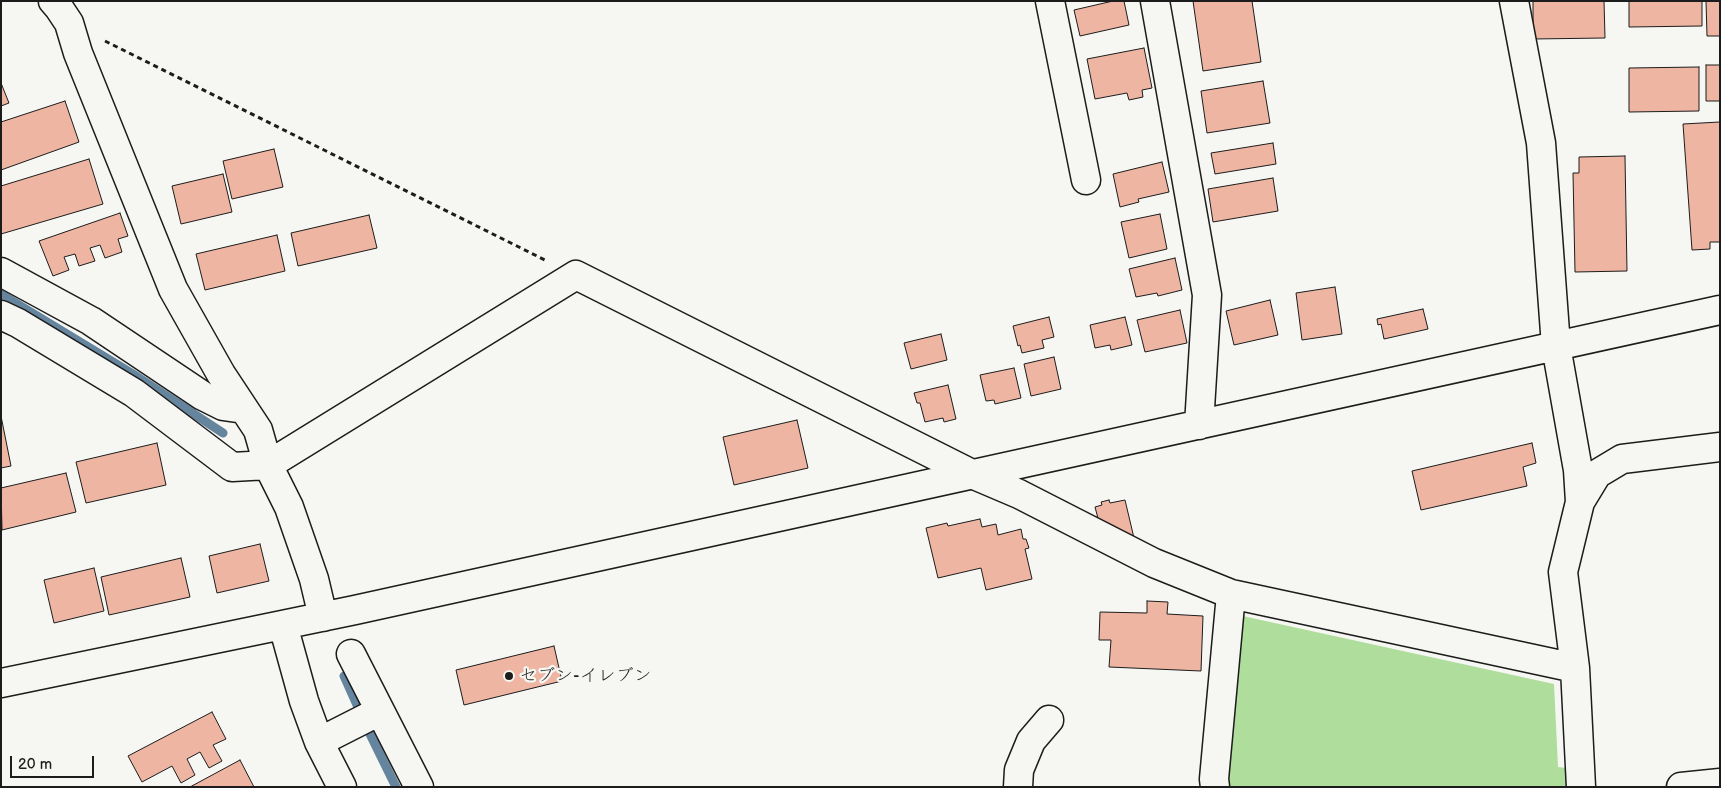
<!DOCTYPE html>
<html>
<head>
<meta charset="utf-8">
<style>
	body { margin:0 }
	#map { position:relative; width:1721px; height:788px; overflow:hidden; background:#f6f6f2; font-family:"Balsamiq Sans",sans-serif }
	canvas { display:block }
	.frame { position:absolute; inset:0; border:2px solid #1c1c1c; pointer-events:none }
	.scale { position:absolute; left:10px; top:756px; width:84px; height:22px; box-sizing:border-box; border:2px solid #1c1c1c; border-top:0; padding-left:6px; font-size:15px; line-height:18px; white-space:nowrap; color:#1c1c1c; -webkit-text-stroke:4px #f6f6f2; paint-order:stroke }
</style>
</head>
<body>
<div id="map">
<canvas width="1721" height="788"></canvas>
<div class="frame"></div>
<div class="scale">20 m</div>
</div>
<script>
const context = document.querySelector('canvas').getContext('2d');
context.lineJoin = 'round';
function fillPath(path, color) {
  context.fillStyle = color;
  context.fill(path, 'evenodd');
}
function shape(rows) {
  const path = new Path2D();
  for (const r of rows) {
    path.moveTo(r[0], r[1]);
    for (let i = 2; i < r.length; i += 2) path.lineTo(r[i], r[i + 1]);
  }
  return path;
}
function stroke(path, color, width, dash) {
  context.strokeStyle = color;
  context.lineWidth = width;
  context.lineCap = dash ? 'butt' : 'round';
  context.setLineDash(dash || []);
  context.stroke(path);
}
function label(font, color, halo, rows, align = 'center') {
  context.font = font + ' "Balsamiq Sans","Klee One",sans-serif';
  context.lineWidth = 4.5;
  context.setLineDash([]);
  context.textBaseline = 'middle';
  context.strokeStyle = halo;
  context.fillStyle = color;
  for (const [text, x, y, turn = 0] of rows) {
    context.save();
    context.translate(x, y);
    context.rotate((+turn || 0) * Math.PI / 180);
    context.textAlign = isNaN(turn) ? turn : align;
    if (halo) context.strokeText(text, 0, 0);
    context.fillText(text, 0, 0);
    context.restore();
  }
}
fillPath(shape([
	[1238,615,1554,684,1558,767,1567,768,1567,787,1227,787]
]), '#aedd9c');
stroke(shape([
	[1,294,133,374,223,433],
	[344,676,370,734,396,787]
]), '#65849e', 9);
const building = shape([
	[1113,1,1124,1,1129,25,1080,36,1074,10,1113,1],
	[1193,1,1252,1,1261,62,1203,71,1193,1],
	[1533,1,1604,1,1605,38,1533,39,1533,1],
	[1629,1,1702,1,1702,26,1629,27,1629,1],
	[1706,1,1720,1,1720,36,1707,36,1706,1],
	[1144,48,1152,88,1142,90,1143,97,1129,100,1127,93,1095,99,1087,59,1144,48],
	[1706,65,1720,65,1720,101,1706,101,1706,65],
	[1699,67,1699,111,1629,112,1629,68,1699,67],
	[1263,81,1270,123,1207,133,1201,91,1263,81],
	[1,83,9,103,1,106,1,83],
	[65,101,79,142,1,170,1,122,65,101],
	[1720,122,1720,242,1710,242,1710,249,1692,250,1683,124,1720,122],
	[1273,143,1276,164,1215,174,1211,153,1273,143],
	[274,149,283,187,232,199,223,161,274,149],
	[1625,156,1627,271,1575,272,1573,173,1579,173,1579,157,1625,156],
	[89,159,103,204,1,234,1,186,89,159],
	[1162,162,1169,192,1138,199,1139,202,1120,207,1113,174,1162,162],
	[223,174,232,212,181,224,172,186,223,174],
	[1273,178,1278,211,1213,222,1208,189,1273,178],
	[120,213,128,236,118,239,122,252,105,258,100,245,90,248,95,261,79,266,75,254,64,257,69,270,53,276,39,241,120,213],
	[1160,214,1167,249,1129,258,1121,222,1160,214],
	[369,215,377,248,298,266,291,233,369,215],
	[277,235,285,271,205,290,196,254,277,235],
	[1175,258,1182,290,1158,296,1157,293,1136,297,1129,269,1175,258],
	[1335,287,1342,334,1302,340,1296,293,1335,287],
	[1270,300,1278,335,1234,345,1226,311,1270,300],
	[1423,309,1428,329,1384,339,1381,324,1378,325,1377,319,1423,309],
	[1180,310,1187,343,1145,352,1137,320,1180,310],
	[1049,317,1054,337,1042,340,1044,348,1022,353,1020,345,1018,346,1013,326,1049,317],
	[1125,317,1132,345,1111,350,1110,345,1095,348,1090,325,1125,317],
	[941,334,947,360,911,369,904,343,941,334],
	[1054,357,1061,389,1031,396,1024,364,1054,357],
	[1014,368,1021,398,995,404,994,400,986,401,980,375,1014,368],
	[948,385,956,419,944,422,943,418,925,422,920,403,917,403,914,393,948,385],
	[1,416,11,466,1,468,1,416],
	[797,420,808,468,734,485,723,437,797,420],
	[157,443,166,485,86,503,76,462,157,443],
	[1532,443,1536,463,1523,467,1527,486,1421,510,1412,471,1532,443],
	[66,473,76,512,2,530,1,488,66,473],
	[1109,500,1110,503,1125,500,1134,538,1100,526,1095,507,1102,505,1101,502,1109,500],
	[980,519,982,527,996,524,998,535,1021,529,1023,539,1026,539,1029,548,1025,549,1032,579,986,590,981,568,938,578,926,528,947,523,948,526,980,519],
	[260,544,269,581,217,593,209,556,260,544],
	[181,558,190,597,109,615,101,577,181,558],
	[94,568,104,611,54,623,44,580,94,568],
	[1147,601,1168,602,1167,614,1203,616,1201,671,1109,667,1111,640,1099,640,1100,612,1147,613,1147,601],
	[554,646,562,681,464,705,456,670,554,646],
	[212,712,226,739,213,745,222,761,209,768,200,752,187,759,195,775,181,783,172,766,142,782,128,756,212,712],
	[240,760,254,787,190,787,240,760]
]);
fillPath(building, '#edb5a2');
stroke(building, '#1c1c1c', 1);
const minor = shape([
	[53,1,59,8,69,23,78,53,173,289,221,374,258,430,268,465,289,507,314,579,323,617],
	[1050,1,1086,180],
	[1155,1,1207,295,1199,425],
	[1514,1,1541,143,1556,346,1578,470,1580,502],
	[1,272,91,321,203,396,223,406,244,409],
	[1,315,18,323,134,393,232,467,268,465,576,275,972,474,1019,494,1154,563,1231,594,1575,668],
	[283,625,304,701,319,742,342,787],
	[351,654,419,787],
	[1,683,355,610,1720,310],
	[319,742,380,711],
	[1018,787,1019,770,1031,741,1049,720],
	[1215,787,1214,779,1231,594],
	[1581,787,1575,668,1563,572,1580,502,1597,474,1622,459,1720,447],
	[1681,787,1720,783]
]);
stroke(minor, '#1c1c1c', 31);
stroke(shape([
	[105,41,547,261]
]), '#1c1c1c', 3, [5, 4]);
stroke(minor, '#f6f6f2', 28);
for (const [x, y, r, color] of [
	[509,676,5,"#1c1c1c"]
]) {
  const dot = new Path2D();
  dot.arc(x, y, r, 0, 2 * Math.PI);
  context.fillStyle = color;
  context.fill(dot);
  stroke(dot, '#f6f6f2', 2);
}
label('18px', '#1c1c1c', '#f6f6f2', [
	["セブン-イレブン",519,676]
], 'left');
</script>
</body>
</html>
